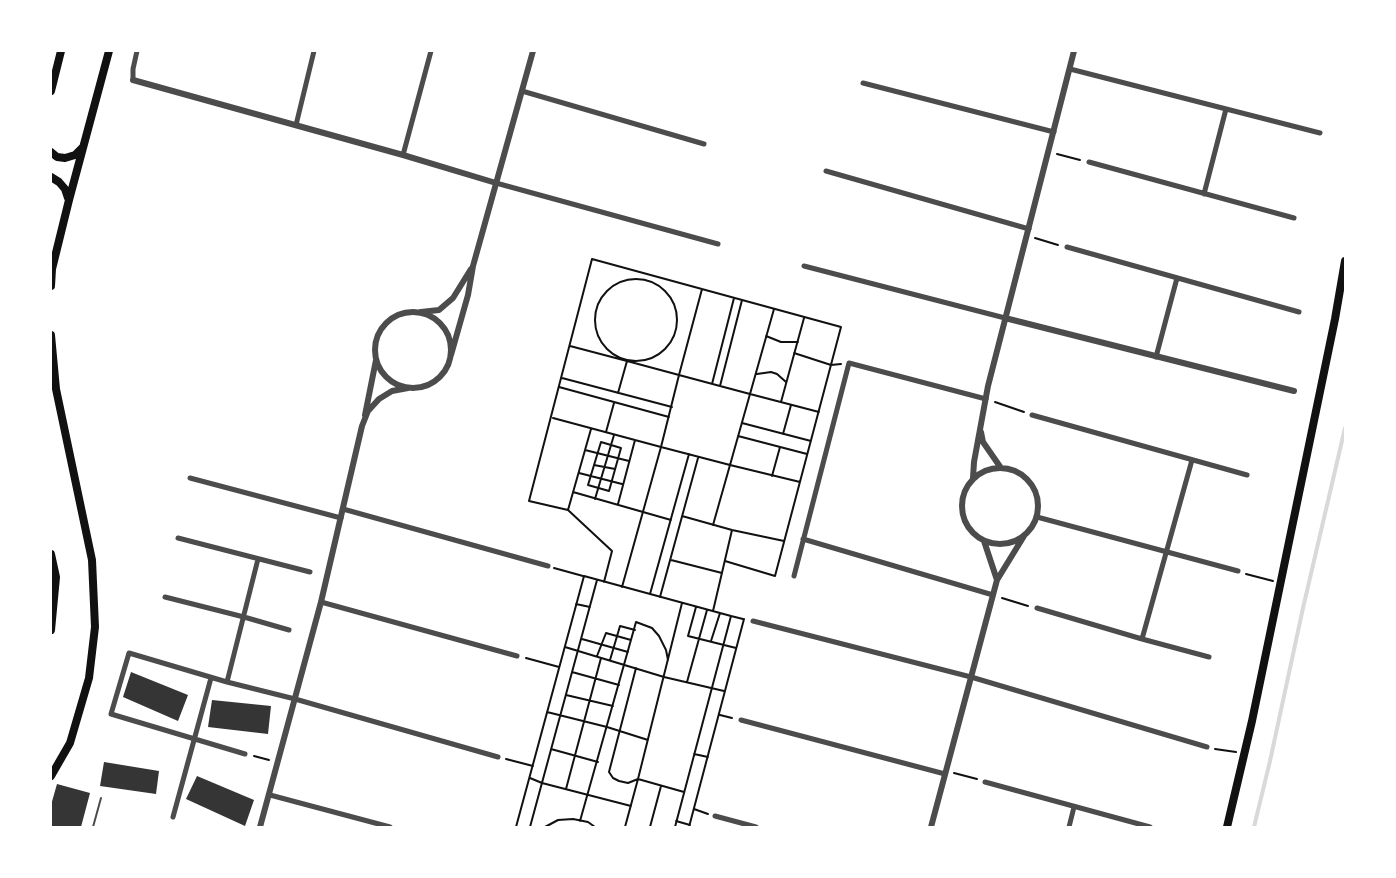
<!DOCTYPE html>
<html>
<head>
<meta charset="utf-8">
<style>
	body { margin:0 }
	#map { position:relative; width:1396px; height:878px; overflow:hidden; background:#fff; font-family:"Source Sans 3",sans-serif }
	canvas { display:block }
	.frame { position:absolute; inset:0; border:52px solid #fff; pointer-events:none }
</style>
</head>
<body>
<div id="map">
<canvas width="1396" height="878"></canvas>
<div class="frame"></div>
</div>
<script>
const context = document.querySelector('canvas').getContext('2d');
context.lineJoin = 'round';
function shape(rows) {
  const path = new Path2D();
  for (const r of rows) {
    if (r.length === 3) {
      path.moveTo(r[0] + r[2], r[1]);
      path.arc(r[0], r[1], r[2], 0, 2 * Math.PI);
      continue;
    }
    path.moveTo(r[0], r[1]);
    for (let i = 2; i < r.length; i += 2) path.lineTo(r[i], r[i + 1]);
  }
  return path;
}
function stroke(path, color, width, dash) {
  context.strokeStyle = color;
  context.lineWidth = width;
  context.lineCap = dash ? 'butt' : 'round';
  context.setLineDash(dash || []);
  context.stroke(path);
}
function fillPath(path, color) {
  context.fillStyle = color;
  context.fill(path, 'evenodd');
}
stroke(shape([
	[1254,827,1270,761,1303,608,1345,428]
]), '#d9d9d9', 4);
fillPath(shape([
	[131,672,188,695,178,721,123,697],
	[212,700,271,706,268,734,208,727],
	[104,762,159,771,156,794,100,786],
	[197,776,254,800,245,826,186,799],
	[57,784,90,793,81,827,51,827,51,805]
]), '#353535');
stroke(shape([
	[1057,154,1080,160],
	[1035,238,1058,245],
	[636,320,41],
	[774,309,750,394,819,412],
	[766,336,781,342,798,342],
	[570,346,627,361,679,375,720,386,750,394,730,465,661,447,679,375,702,289],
	[794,353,831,365,841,364],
	[757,374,771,372,777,374,786,382],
	[562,378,672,407],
	[712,384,734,298],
	[720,386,742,300],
	[559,387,669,417],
	[618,393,627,361],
	[781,402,804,318],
	[995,402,1024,412],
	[553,418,661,447,622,587],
	[742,423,811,441],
	[606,432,614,403],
	[783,434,791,405],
	[738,436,807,454],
	[601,442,621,448,609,491,588,485,601,442],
	[585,450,629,461],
	[594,465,615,469],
	[579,473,622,484],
	[772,476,780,447],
	[573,492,671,520],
	[595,499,614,435],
	[618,504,635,440],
	[568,510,591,429],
	[682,516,732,530,784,541],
	[713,525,730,465,800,482],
	[671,560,722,573],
	[554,568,583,576],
	[1246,574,1273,581],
	[604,582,612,551,568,510,529,501,592,259,841,327,775,576,725,561],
	[650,594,689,454],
	[660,597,698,458],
	[1002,598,1028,606],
	[576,604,590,607],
	[696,607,688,636,736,648],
	[713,611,732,530],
	[731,616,743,619],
	[582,639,628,652],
	[711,641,720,613],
	[565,647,664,677,724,691],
	[597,656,606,633,631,640],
	[526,658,559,667],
	[610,660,620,626,635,630],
	[636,668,609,772,613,778,619,781,628,783,638,779,684,792],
	[572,672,619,685],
	[687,682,707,610],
	[566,695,613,706],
	[547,712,607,727,648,740],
	[720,715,732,718],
	[551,749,598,762],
	[1215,749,1236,752],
	[694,754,708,757],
	[254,756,269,760],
	[506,759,533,766],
	[954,773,977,779],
	[530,778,542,783,631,806],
	[566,789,601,658],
	[694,809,708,814],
	[580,821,636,622,652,628,659,636,666,650,668,660],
	[676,821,690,825],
	[516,827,584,576,731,616,675,827],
	[530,827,597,580],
	[545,827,558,820,573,819,588,822,595,827],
	[625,827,638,779,682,603],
	[650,827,661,786],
	[689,827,744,619]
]), '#111', 2);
stroke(shape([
	[93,827,101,798]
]), '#4c4c4c', 2);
stroke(shape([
	[1070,69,1320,133],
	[133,80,133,69,137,51],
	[863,83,1054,132],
	[522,91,704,144],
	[296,125,314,51],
	[403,155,431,51],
	[1089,162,1294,218],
	[826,171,1029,229],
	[496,183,718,244],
	[1204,194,1226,109],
	[1067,247,1299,312],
	[804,266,1005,318],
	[1156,357,1177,278],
	[1032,415,1247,475],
	[190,478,341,518],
	[343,509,548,566],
	[1037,517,1238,571],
	[178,538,310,572],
	[803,539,993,595],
	[794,576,849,363,986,399],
	[165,597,244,617,289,630],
	[321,602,517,656],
	[1037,608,1142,639,1209,657],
	[753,621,971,677,1207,747],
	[1142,639,1192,460],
	[227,682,258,559],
	[741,720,945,774],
	[245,754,111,714,129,653,227,682,295,699,498,757],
	[985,782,1150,827],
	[270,795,390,827],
	[715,816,756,827],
	[173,817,211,678],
	[1069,827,1074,807]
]), '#4c4c4c', 5);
stroke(shape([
	[133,80,403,155,496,183],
	[421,312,439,310,453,298,471,269],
	[413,350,38],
	[1005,318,1294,391],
	[451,355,468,295,473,266,533,51],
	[365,415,376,360],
	[981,432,983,442,1001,468],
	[1000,506,38],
	[973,478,974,462,988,386,1074,51],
	[984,541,997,580],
	[260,827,321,602,362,426,368,411,379,399,392,391,408,388],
	[931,827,997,580,1024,536]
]), '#4c4c4c', 6);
stroke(shape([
	[51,91,61,51],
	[51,152,57,157,65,158,75,155,83,147],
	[51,177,59,182,65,189,68,198],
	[51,286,52,269,69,200,109,51],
	[51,335,56,389,92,560,95,627,89,678,70,743,51,776],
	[51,554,56,577,51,630],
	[1227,827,1252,721,1335,319,1345,261]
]), '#111', 8);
</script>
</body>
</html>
